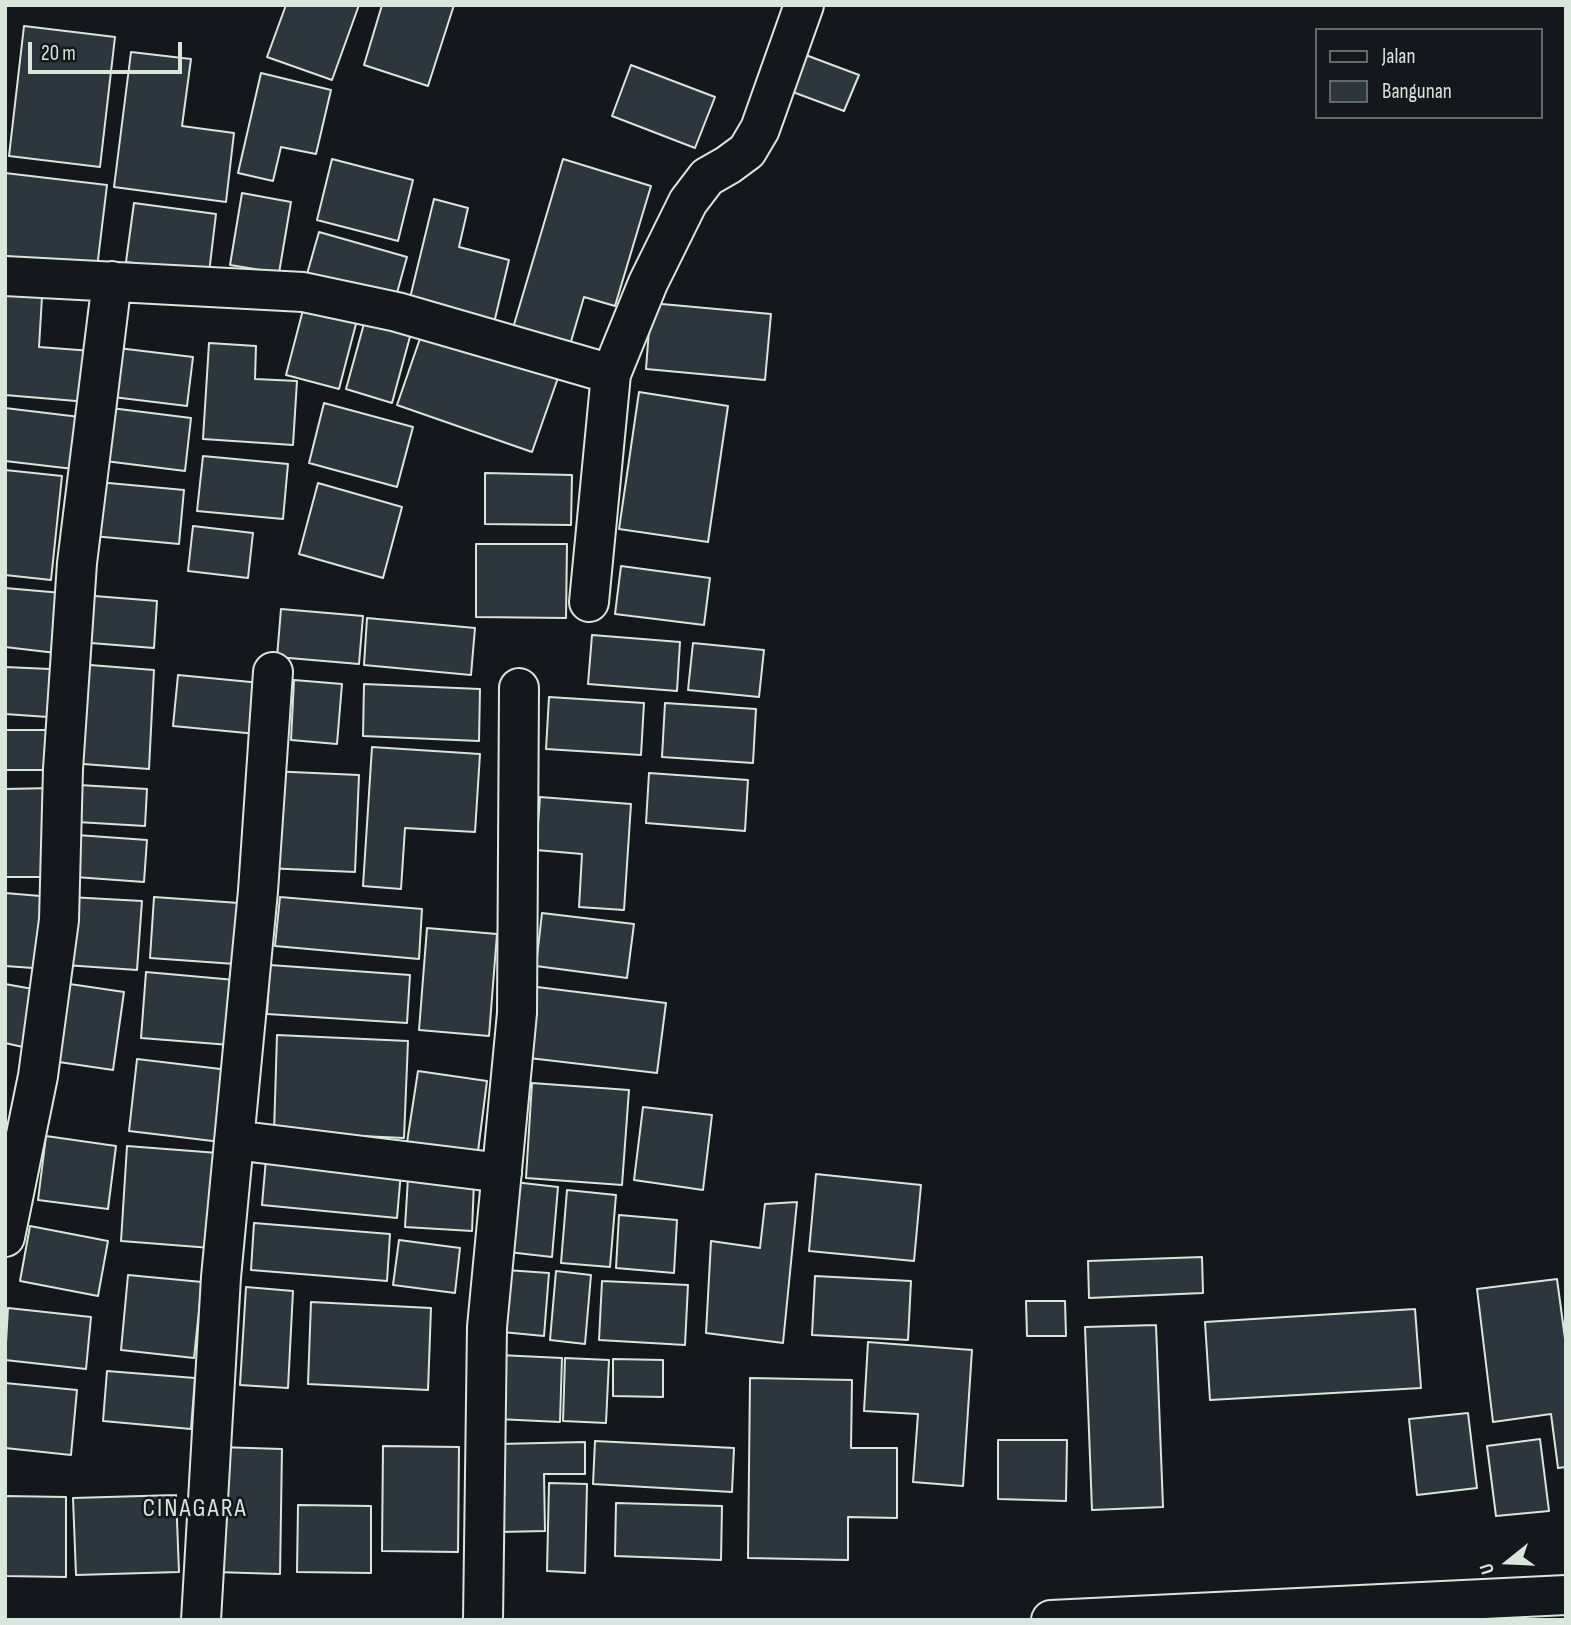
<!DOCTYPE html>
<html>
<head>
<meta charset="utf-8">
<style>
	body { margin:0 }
	#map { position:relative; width:1571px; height:1625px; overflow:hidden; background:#14181c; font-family:"Sofia Sans Condensed",sans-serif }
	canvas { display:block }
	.frame { position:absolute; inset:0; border:7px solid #d8e6dc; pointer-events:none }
	.legend { position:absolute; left:1315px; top:28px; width:228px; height:91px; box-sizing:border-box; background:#14181c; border:2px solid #626a69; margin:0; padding:9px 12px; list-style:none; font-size:21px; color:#d8e6dc }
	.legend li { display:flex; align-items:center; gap:14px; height:35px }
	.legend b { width:35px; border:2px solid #626a69 }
	.north { position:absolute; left:1473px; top:1527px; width:70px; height:70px; -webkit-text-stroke:5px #14181c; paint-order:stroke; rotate:252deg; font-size:19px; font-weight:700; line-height:28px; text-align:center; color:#d8e6dc }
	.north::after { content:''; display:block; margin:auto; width:24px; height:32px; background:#d8e6dc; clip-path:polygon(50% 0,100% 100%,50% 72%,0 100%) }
	.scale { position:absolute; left:28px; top:42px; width:154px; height:32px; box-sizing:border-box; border:4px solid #d8e6dc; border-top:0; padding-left:9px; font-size:21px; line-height:24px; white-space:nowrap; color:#d8e6dc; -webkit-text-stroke:5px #14181c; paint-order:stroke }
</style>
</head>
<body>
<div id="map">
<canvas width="1571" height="1625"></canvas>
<div class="frame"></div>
<ul class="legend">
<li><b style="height:9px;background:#14181c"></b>Jalan</li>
<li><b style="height:19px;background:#2c363c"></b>Bangunan</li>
</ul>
<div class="north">U</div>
<div class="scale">20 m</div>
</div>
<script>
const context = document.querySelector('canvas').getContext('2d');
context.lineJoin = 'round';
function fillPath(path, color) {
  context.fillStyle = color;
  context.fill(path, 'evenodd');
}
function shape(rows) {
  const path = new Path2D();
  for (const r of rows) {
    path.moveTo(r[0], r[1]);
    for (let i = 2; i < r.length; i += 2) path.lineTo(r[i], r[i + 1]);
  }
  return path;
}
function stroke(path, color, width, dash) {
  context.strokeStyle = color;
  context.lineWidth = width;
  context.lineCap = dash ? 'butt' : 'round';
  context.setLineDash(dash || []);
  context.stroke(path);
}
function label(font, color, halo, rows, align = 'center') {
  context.font = font + ' "Sofia Sans Condensed",sans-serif';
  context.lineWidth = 5;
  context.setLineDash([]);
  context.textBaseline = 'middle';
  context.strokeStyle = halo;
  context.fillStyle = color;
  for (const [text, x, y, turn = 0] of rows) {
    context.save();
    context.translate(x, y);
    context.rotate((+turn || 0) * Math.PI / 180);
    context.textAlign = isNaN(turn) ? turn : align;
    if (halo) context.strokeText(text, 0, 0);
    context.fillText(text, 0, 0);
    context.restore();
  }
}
const building = shape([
	[286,5,359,5,332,80,267,57,286,5],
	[382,5,454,5,428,86,364,65,382,5],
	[24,26,115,37,100,167,9,156,24,26],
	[131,52,191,59,182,126,234,133,226,202,114,187,131,52],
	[803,54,859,75,844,111,790,91,803,54],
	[631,65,715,97,695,148,612,116,631,65],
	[261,73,331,90,316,154,281,147,273,181,238,173,261,73],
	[332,159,413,180,398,241,317,220,332,159],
	[563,159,651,186,615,306,584,297,570,345,513,328,563,159],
	[5,173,107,185,97,268,5,256,5,173],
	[242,193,291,202,279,273,230,265,242,193],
	[434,199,468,208,459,247,509,260,494,323,409,302,434,199],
	[134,203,216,214,209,273,126,262,134,203],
	[319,232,407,257,395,300,307,274,319,232],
	[5,294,42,297,39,347,92,351,88,402,5,395,5,294],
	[651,303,771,314,765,380,646,369,651,303],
	[304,306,357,320,339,389,286,375,304,306],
	[365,320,411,333,392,403,346,389,365,320],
	[424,327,559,375,532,452,397,405,424,327],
	[209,343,256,346,255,379,297,381,293,445,203,439,209,343],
	[118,348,193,357,187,406,113,397,118,348],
	[639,392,728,406,708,542,619,529,639,392],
	[324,403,413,427,397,487,309,463,324,403],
	[5,408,88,418,82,470,5,461,5,408],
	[111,408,191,418,185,471,105,461,111,408],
	[203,456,288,464,283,519,197,511,203,456],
	[5,470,62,476,51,580,5,575,5,470],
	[485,473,572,475,571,525,485,524,485,473],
	[98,482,184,490,179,544,93,536,98,482],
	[318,483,402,507,383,578,299,554,318,483],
	[193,526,253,533,248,578,188,571,193,526],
	[476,544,567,544,566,618,476,617,476,544],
	[621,566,710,578,704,625,615,614,621,566],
	[5,588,62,593,56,653,5,647,5,588],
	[82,595,157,601,154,648,78,642,82,595],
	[281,609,363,616,359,664,277,657,281,609],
	[367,618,475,628,471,675,364,665,367,618],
	[592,635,680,642,677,691,588,684,592,635],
	[693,643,764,650,759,697,688,690,693,643],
	[77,664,154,670,149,769,70,763,77,664],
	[5,667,50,669,48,717,5,714,5,667],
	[178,675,261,683,257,734,173,726,178,675],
	[294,680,342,684,337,744,291,740,294,680],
	[364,684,480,689,479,741,363,736,364,684],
	[549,697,644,703,641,755,546,749,549,697],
	[665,703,756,709,753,763,662,757,665,703],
	[5,730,53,730,54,770,5,770,5,730],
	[372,747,480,754,475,832,405,828,401,889,363,886,372,747],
	[269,771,359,775,355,872,265,868,269,771],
	[649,773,748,780,745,831,646,823,649,773],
	[79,785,147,789,145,826,77,822,79,785],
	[54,788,55,877,5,877,5,789,54,788],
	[540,797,631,804,624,910,579,907,582,854,536,850,540,797],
	[77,835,147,840,144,882,75,877,77,835],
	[5,893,52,897,47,969,5,966,5,893],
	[69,897,142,901,137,970,65,965,69,897],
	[154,897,239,903,235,964,150,958,154,897],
	[280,897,422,909,419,959,275,946,280,897],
	[542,913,634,924,627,978,536,966,542,913],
	[427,928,497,934,489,1036,419,1030,427,928],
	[270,965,410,975,407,1023,267,1014,270,965],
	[146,972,235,980,230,1045,141,1038,146,972],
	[63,983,124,992,113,1070,52,1061,63,983],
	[5,984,44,991,32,1049,5,1043,5,984],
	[537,987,666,1003,657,1073,529,1058,537,987],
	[277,1035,408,1041,404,1138,274,1132,277,1035],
	[137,1059,229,1070,221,1142,129,1131,137,1059],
	[418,1071,487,1081,477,1159,406,1149,418,1071],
	[532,1083,629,1090,622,1185,526,1178,532,1083],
	[643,1107,712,1115,703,1190,634,1180,643,1107],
	[46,1136,116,1146,108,1209,38,1200,46,1136],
	[127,1146,218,1153,211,1248,121,1241,127,1146],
	[266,1159,401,1172,397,1218,262,1205,266,1159],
	[816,1174,921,1185,914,1261,809,1251,816,1174],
	[408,1178,474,1182,472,1231,405,1227,408,1178],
	[514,1182,558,1187,552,1257,508,1252,514,1182],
	[567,1190,616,1195,610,1267,561,1263,567,1190],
	[797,1202,783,1343,706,1333,711,1241,760,1248,765,1204,797,1202],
	[619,1215,677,1220,674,1273,616,1268,619,1215],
	[254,1223,390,1234,387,1281,251,1270,254,1223],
	[30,1226,108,1241,98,1296,20,1281,30,1226],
	[399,1240,460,1248,455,1293,393,1285,399,1240],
	[1202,1257,1203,1293,1089,1298,1088,1261,1202,1257],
	[506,1270,549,1273,544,1336,502,1332,506,1270],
	[556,1271,591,1275,585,1344,550,1340,556,1271],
	[128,1275,202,1282,194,1358,121,1350,128,1275],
	[815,1276,911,1281,908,1340,812,1335,815,1276],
	[1557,1279,1566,1346,1566,1467,1558,1468,1551,1414,1493,1422,1477,1289,1557,1279],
	[602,1281,688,1285,685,1345,599,1340,602,1281],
	[246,1287,293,1291,288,1388,240,1385,246,1287],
	[1026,1301,1065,1301,1066,1336,1027,1336,1026,1301],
	[311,1302,431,1308,428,1390,308,1384,311,1302],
	[8,1308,91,1317,86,1369,5,1360,8,1308],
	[1415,1309,1421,1388,1210,1400,1205,1322,1415,1309],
	[1156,1325,1163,1507,1092,1510,1085,1327,1156,1325],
	[868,1342,972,1350,963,1486,913,1482,918,1414,864,1411,868,1342],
	[499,1355,562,1358,560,1422,497,1419,499,1355],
	[565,1358,609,1360,606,1423,563,1421,565,1358],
	[613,1359,663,1360,663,1397,613,1396,613,1359],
	[107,1371,195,1378,191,1429,103,1421,107,1371],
	[750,1378,852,1380,851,1448,897,1448,897,1518,848,1517,848,1560,748,1558,750,1378],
	[5,1383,77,1390,71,1455,5,1448,5,1383],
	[1468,1413,1477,1488,1417,1495,1409,1419,1468,1413],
	[1540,1439,1549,1511,1496,1516,1487,1446,1540,1439],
	[998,1440,1067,1440,1066,1501,998,1499,998,1440],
	[595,1441,734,1448,732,1492,593,1484,595,1441],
	[585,1442,585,1474,544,1474,545,1531,500,1532,498,1444,585,1442],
	[383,1446,459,1447,458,1552,382,1551,383,1446],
	[218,1447,282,1449,280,1574,215,1572,218,1447],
	[549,1483,587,1484,585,1573,547,1571,549,1483],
	[176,1495,179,1572,76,1575,73,1498,176,1495],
	[5,1496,66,1497,66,1577,5,1576,5,1496],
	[616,1503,722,1506,721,1560,615,1556,616,1503],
	[298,1505,371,1506,371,1573,297,1572,298,1505]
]);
fillPath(building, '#2c363c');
stroke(building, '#d8e6dc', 2);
const street = shape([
	[5,276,303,292,397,312,611,374,648,283,688,202,707,177,728,165,747,151,760,129,804,5],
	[589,602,611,374],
	[234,1140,502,1173],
	[5,1237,38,1076,59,920,63,769,77,563,112,281],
	[201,1620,221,1277,258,891,273,672],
	[483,1620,487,1327,517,1013,519,688],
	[1051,1620,1566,1595]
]);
stroke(street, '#d8e6dc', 42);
stroke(street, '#14181c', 38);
context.letterSpacing = '2px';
label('26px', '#d8e6dc', '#14181c', [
	["CINAGARA",195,1509]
]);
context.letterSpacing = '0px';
</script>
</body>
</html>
